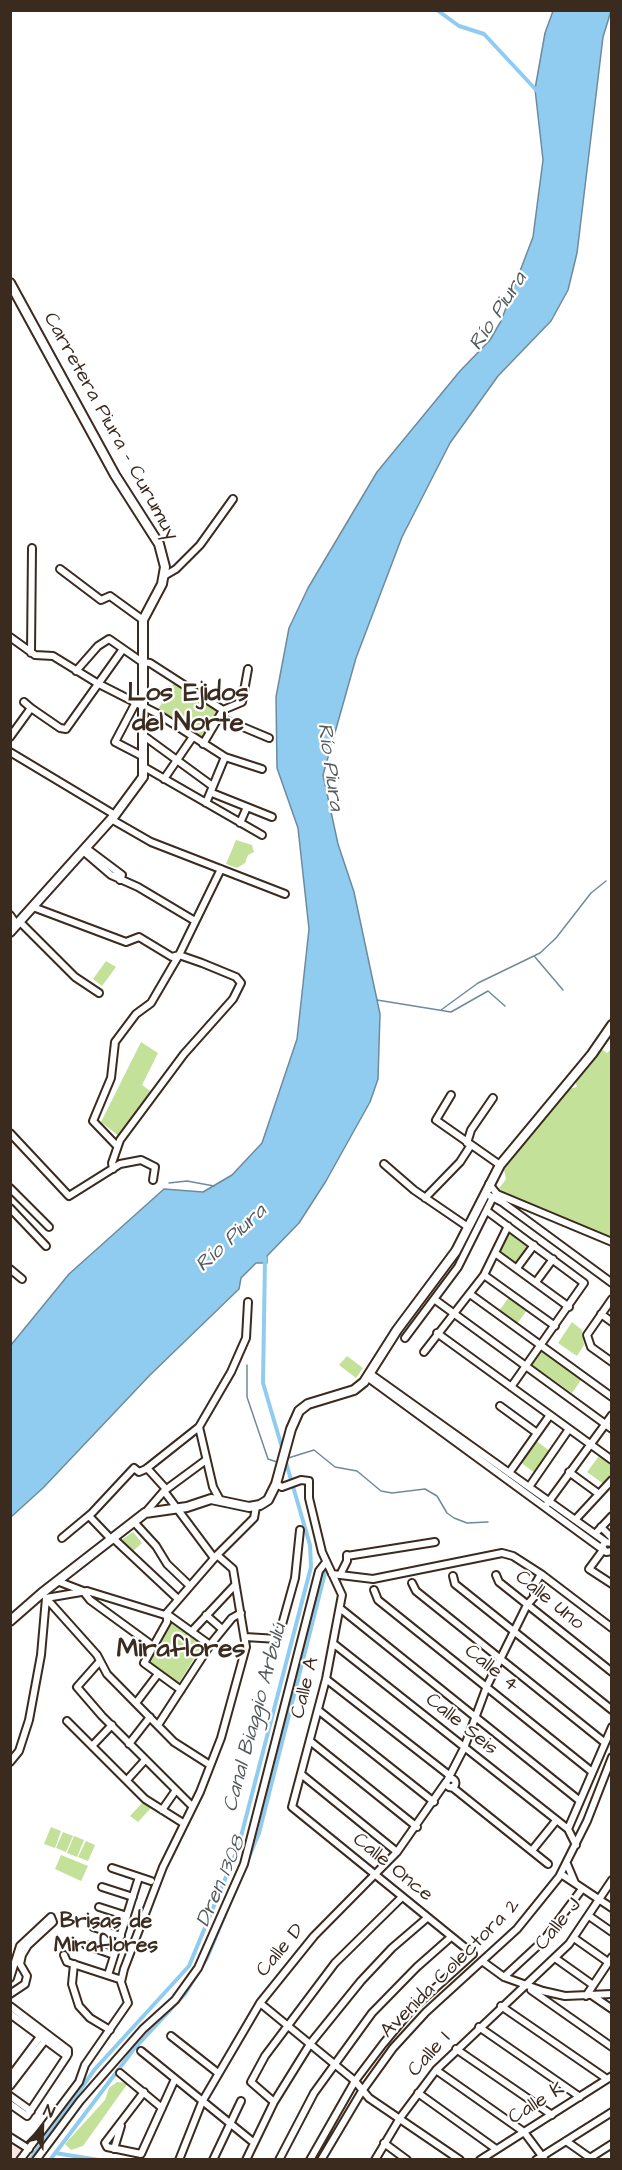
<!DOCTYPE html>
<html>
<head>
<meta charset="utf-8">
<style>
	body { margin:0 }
	#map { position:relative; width:622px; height:2170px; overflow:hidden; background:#fff; font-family:"Architects Daughter",sans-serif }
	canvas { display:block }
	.frame { position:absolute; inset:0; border:12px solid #3b2a1e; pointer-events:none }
	.north { position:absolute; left:12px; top:2098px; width:60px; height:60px; -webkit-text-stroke:4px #fff; paint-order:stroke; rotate:23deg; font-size:16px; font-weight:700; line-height:24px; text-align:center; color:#3b2a1e }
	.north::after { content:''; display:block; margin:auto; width:21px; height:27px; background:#3b2a1e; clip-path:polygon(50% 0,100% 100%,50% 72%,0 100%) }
</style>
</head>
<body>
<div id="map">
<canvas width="622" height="2170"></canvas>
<div class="frame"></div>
<div class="north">N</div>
</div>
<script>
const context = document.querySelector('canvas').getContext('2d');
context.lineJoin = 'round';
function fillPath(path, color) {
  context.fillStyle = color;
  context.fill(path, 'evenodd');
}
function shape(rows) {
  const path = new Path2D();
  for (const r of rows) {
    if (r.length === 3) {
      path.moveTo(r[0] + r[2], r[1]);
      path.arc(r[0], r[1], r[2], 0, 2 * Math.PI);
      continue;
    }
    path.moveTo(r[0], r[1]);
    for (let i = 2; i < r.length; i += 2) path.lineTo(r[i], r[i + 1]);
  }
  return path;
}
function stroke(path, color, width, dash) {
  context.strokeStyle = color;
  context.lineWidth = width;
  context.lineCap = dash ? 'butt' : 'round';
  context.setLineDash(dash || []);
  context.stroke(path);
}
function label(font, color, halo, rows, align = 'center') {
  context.font = font + ' "Architects Daughter",sans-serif';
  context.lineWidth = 4.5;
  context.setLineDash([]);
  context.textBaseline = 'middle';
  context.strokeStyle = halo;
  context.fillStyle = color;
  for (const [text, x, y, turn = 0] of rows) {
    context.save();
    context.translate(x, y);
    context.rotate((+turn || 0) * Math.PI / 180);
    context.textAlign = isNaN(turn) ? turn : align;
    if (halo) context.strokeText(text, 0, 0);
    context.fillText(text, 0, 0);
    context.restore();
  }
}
fillPath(shape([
	[10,2140,23,2149,15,2159,11,2159]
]), '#f9e7e6');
fillPath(shape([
	[175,681,220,710,204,741,157,711],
	[236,840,252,845,254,852,248,855,245,863,237,868,226,864],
	[106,961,116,967,102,986,93,979],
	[141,1042,158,1053,142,1085,153,1093,120,1137,101,1122],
	[601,1049,607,1053,611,1049,611,1238,497,1191,506,1179,504,1170,512,1155,568,1089,577,1087,575,1080],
	[508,1231,529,1245,516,1264,499,1251],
	[509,1297,527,1310,517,1324,499,1311],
	[572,1322,582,1330,584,1345,577,1356,558,1343],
	[541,1350,581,1380,572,1393,531,1364],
	[347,1356,363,1368,356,1378,339,1365],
	[535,1440,550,1451,535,1473,520,1462],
	[599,1456,611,1465,611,1477,605,1485,587,1472],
	[133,1532,142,1543,131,1553,120,1541],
	[170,1621,204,1643,178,1684,147,1662],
	[143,1802,151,1808,138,1822,130,1816],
	[51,1827,61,1831,55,1848,44,1844],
	[63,1832,73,1836,66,1852,56,1848],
	[74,1836,84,1840,77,1857,67,1853],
	[86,1841,95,1845,88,1861,78,1857],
	[61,1855,88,1866,81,1881,55,1869],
	[117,2082,128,2083,83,2146,71,2150,65,2144,105,2100,109,2088]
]), '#c3e199');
const water = shape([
	[553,11,611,11,603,37,577,253,568,290,551,321,498,376,450,443,402,537,356,658,323,775,338,844,354,892,380,1014,378,1079,370,1102,326,1181,299,1223,267,1256,267,1263,256,1263,241,1278,239,1289,150,1375,43,1488,11,1517,11,1345,69,1274,164,1189,203,1192,232,1175,262,1143,297,1039,309,929,298,828,277,768,276,697,289,628,308,588,377,472,460,371,490,340,501,321,533,237,543,160,535,89,545,33,553,11]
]);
fillPath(water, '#90ccf0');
stroke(water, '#6e8b9c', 1.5);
stroke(shape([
	[535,957,563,990],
	[377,1000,451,1012,488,991,505,1006],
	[441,1010,478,983,540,953,556,938,591,893,606,881],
	[169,1183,187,1181,214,1186],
	[247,1365,247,1397,268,1459,277,1462],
	[285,1459,314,1450,335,1467,357,1471,381,1491,392,1493,425,1489,437,1496,447,1513,454,1518,467,1523,488,1522]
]), '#6e8b9c', 1.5);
stroke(shape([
	[437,10,459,26,484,34,539,93],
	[265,1258,263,1383,283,1451],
	[55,2153,99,2160],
	[30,2160,95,2069,189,1966,238,1848,311,1567,310,1545,285,1459],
	[50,2160,134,2049,185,1994,207,1958,259,1833,326,1569]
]), '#90ccf0', 4);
const minor = shape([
	[60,569,101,600,110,596,143,620],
	[164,576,176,569,200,545,233,499],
	[10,637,35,655,53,656,97,683,158,714,225,757,262,769],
	[31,653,32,548],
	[76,671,98,646,109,639,142,662,150,663,223,710],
	[135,704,115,742,144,757],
	[31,708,60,728,66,729,123,649],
	[219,717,269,738],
	[144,736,211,785],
	[10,737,31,708,24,702],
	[203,744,223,710,242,702,248,669],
	[10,752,115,815],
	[144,767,262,835],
	[164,779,192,738],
	[212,793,272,817],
	[206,803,225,757],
	[111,819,151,842,285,894],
	[240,823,247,807],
	[86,848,122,875,120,880],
	[83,851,111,875,138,887,195,921],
	[33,907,126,942,139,937,172,957,179,955,202,963,236,977,241,983,233,999,184,1054,120,1140,112,1163,113,1169],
	[10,915,17,925],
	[20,922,75,977,99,993],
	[451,1095,436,1120,500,1165],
	[10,1133,69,1196,120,1164,141,1160,155,1167,153,1180],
	[467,1143,471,1130,493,1098],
	[117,1146,93,1121,111,1078,115,1042,136,1014,151,1003,179,955,221,869],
	[384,1164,414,1190,468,1227],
	[489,1184,497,1194,612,1242],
	[10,1188,49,1227],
	[490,1196,502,1202,612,1283],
	[425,1198,460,1162,471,1145],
	[10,1208,46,1246],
	[487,1211,584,1283,511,1387],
	[495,1253,569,1307],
	[517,1268,534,1245],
	[10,1269,22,1279],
	[484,1275,555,1326],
	[536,1282,553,1259],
	[470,1294,612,1397],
	[434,1299,612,1429],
	[612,1299,587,1335,591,1347,612,1362],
	[601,1314,612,1322],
	[437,1333,612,1460],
	[405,1338,458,1267,493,1197],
	[424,1352,484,1275,508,1226],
	[372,1375,606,1542],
	[367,1377,602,1549],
	[500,1406,537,1433],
	[199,1427,213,1487,220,1500],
	[147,1468,166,1489],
	[569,1472,599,1494],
	[509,1473,550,1415],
	[276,1484,282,1487,301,1480,309,1481,309,1498,322,1552,342,1595,326,1679,292,1807,473,1954,412,2009,383,2044,355,2081,310,2160],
	[529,1487,569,1429],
	[164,1491,214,1558],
	[547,1504,612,1415],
	[145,1513,164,1491,206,1460],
	[89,1516,112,1540],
	[575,1520,612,1480],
	[134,1522,156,1546,167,1564,190,1586],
	[601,1527,612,1538],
	[595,1534,612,1516],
	[62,1538,92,1513,134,1468,139,1472,146,1469,199,1427,231,1372,246,1338,248,1302],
	[114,1539,178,1599],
	[612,1543,605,1542,602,1547,606,1552,612,1551],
	[603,1550,589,1569,612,1584],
	[347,1556,435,1542],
	[341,1573,347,1561,347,1555],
	[332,1574,373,1579,502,1553,513,1556,541,1574,612,1628],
	[496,1575,499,1582,612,1672],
	[453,1576,455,1584,612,1710],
	[57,1581,83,1591,90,1600,153,1646],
	[412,1583,416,1591,604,1742],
	[374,1590,378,1600,591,1771],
	[341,1609,580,1801],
	[167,1614,167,1622,144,1663,181,1690],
	[167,1614,210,1645],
	[206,1615,222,1629],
	[192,1631,235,1585],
	[245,1637,278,1639,295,1578,300,1530],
	[334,1644,568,1829,576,1845],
	[100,1661,77,1687,102,1716,192,1806],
	[326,1679,449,1775],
	[136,1703,158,1674],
	[318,1710,434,1802],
	[67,1721,145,1799,183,1823],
	[158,1725,210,1645,232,1618,241,1613],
	[310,1741,417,1827],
	[129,1744,150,1717],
	[92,1746,112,1725],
	[10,1762,19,1751,29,1720,41,1655,46,1598],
	[210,1765,174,1742,107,1674,97,1655,46,1598,87,1591,165,1615,217,1555],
	[301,1774,397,1852],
	[451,1783,4.5],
	[448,1779,464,1748,487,1686,527,1605,534,1597,534,1586,541,1574],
	[127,1780,145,1760],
	[452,1787,548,1864],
	[162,1810,176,1790],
	[568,1829,612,1727],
	[534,1848,555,1822],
	[567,1864,575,1883],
	[112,1868,151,1881],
	[561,1874,612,1908],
	[102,1887,133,1897],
	[99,1907,127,1916],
	[589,1916,612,1932],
	[93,1927,121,1936],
	[574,1938,608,1962],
	[86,1945,114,1955],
	[64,1955,67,1962,119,1979],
	[555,1958,593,1985],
	[482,1961,504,1977,543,1991,565,1996,612,1994],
	[74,1964,72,1984,79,2006,90,2018,110,2030],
	[108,1975,139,1877],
	[504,1977,544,1940,582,1889],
	[10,1978,20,1946,51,1917,53,1922,28,1945,22,1955,20,1964,27,1976,25,1984,10,1994],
	[531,1990,612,2047],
	[586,1996,612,1957],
	[593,1996,612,2009],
	[260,2003,355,2081,369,2098,460,2160],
	[10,2006,68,2050,68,2054,64,2054,10,2014],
	[501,2006,607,2079],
	[479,2027,580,2097],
	[171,2036,218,2073],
	[456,2049,552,2115],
	[141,2051,253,2142],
	[436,2070,524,2132,545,2160],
	[120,2073,162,2108],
	[10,2077,42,2034],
	[10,2086,46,2039],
	[144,2092,105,2143,107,2147,141,2154,175,2079],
	[418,2093,496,2149],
	[10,2096,31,2111],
	[274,2102,251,2082,265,2056,335,1963,402,1897],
	[10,2104,27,2116,67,2056],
	[10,2137,29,2149],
	[566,2141,593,2160],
	[384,2143,407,2160],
	[114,2149,121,2126],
	[590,2158,612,2144],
	[20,2160,79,2082,85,2065,128,2003,121,1982,124,1969,163,1867,200,1792,221,1738,246,1647,233,1569,217,1555,254,1518,256,1507],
	[36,2160,80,2101,143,2029,175,2000,198,1968,244,1864,319,1571,326,1562],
	[179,2160,202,2102,260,2003,314,1936,397,1852,446,1782],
	[213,2160,241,2101],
	[246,2160,274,2102,310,2044,361,1981,392,1948,427,1918],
	[279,2160,314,2093,372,2013,417,1967,451,1937],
	[321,2160,362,2091,393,2048,426,2012,517,1929,559,1877,587,1821,612,1757],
	[375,2160,400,2118,436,2070,569,1944,612,1880],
	[480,2160,612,2076],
	[536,2160,612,2112]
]);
const major = shape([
	[10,283,115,475,159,544,165,567,162,584,143,620,143,777,115,815,10,932],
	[10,1621,42,1593,145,1513,187,1507,211,1499,249,1507,260,1505,268,1500,276,1484,291,1429,299,1411,308,1404,354,1390,364,1382,397,1330,456,1251,500,1165,592,1054,612,1025]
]);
stroke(minor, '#3b2a1e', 10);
stroke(major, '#3b2a1e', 12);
stroke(minor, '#fff', 6);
stroke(major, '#fff', 8);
label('20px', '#3b2a1e', '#fff', [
	["Carretera Piura - Curumuy",110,427,61],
	["Calle Uno",549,1601,39],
	["Calle 4",491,1669,39],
	["Calle A",306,1688,-76],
	["Calle Seis",461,1725,39],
	["Calle Once",392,1868,39],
	["Calle J",559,1925,-51],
	["Calle D",281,1951,-50],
	["Avenida Colectora 2",451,1969,-45],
	["Calle I",430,2055,-48],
	["Calle K",537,2104,-32]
]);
label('italic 21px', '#545b5d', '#fff', [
	["Río Piura",499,312,-57],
	["Río Piura",329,767,82],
	["Río Piura",232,1239,-43],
	["Canal Biaggio Arbulú",256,1718,-75],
	["Dren 1308",222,1882,-67]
]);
label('bold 21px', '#3b2a1e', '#fff', [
	["Brisas de",106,1923],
	["Miraflores",106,1947]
]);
label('bold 26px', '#3b2a1e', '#fff', [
	["Los Ejidos",188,695],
	["del Norte",188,725],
	["Miraflores",181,1651]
]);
</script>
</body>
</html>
